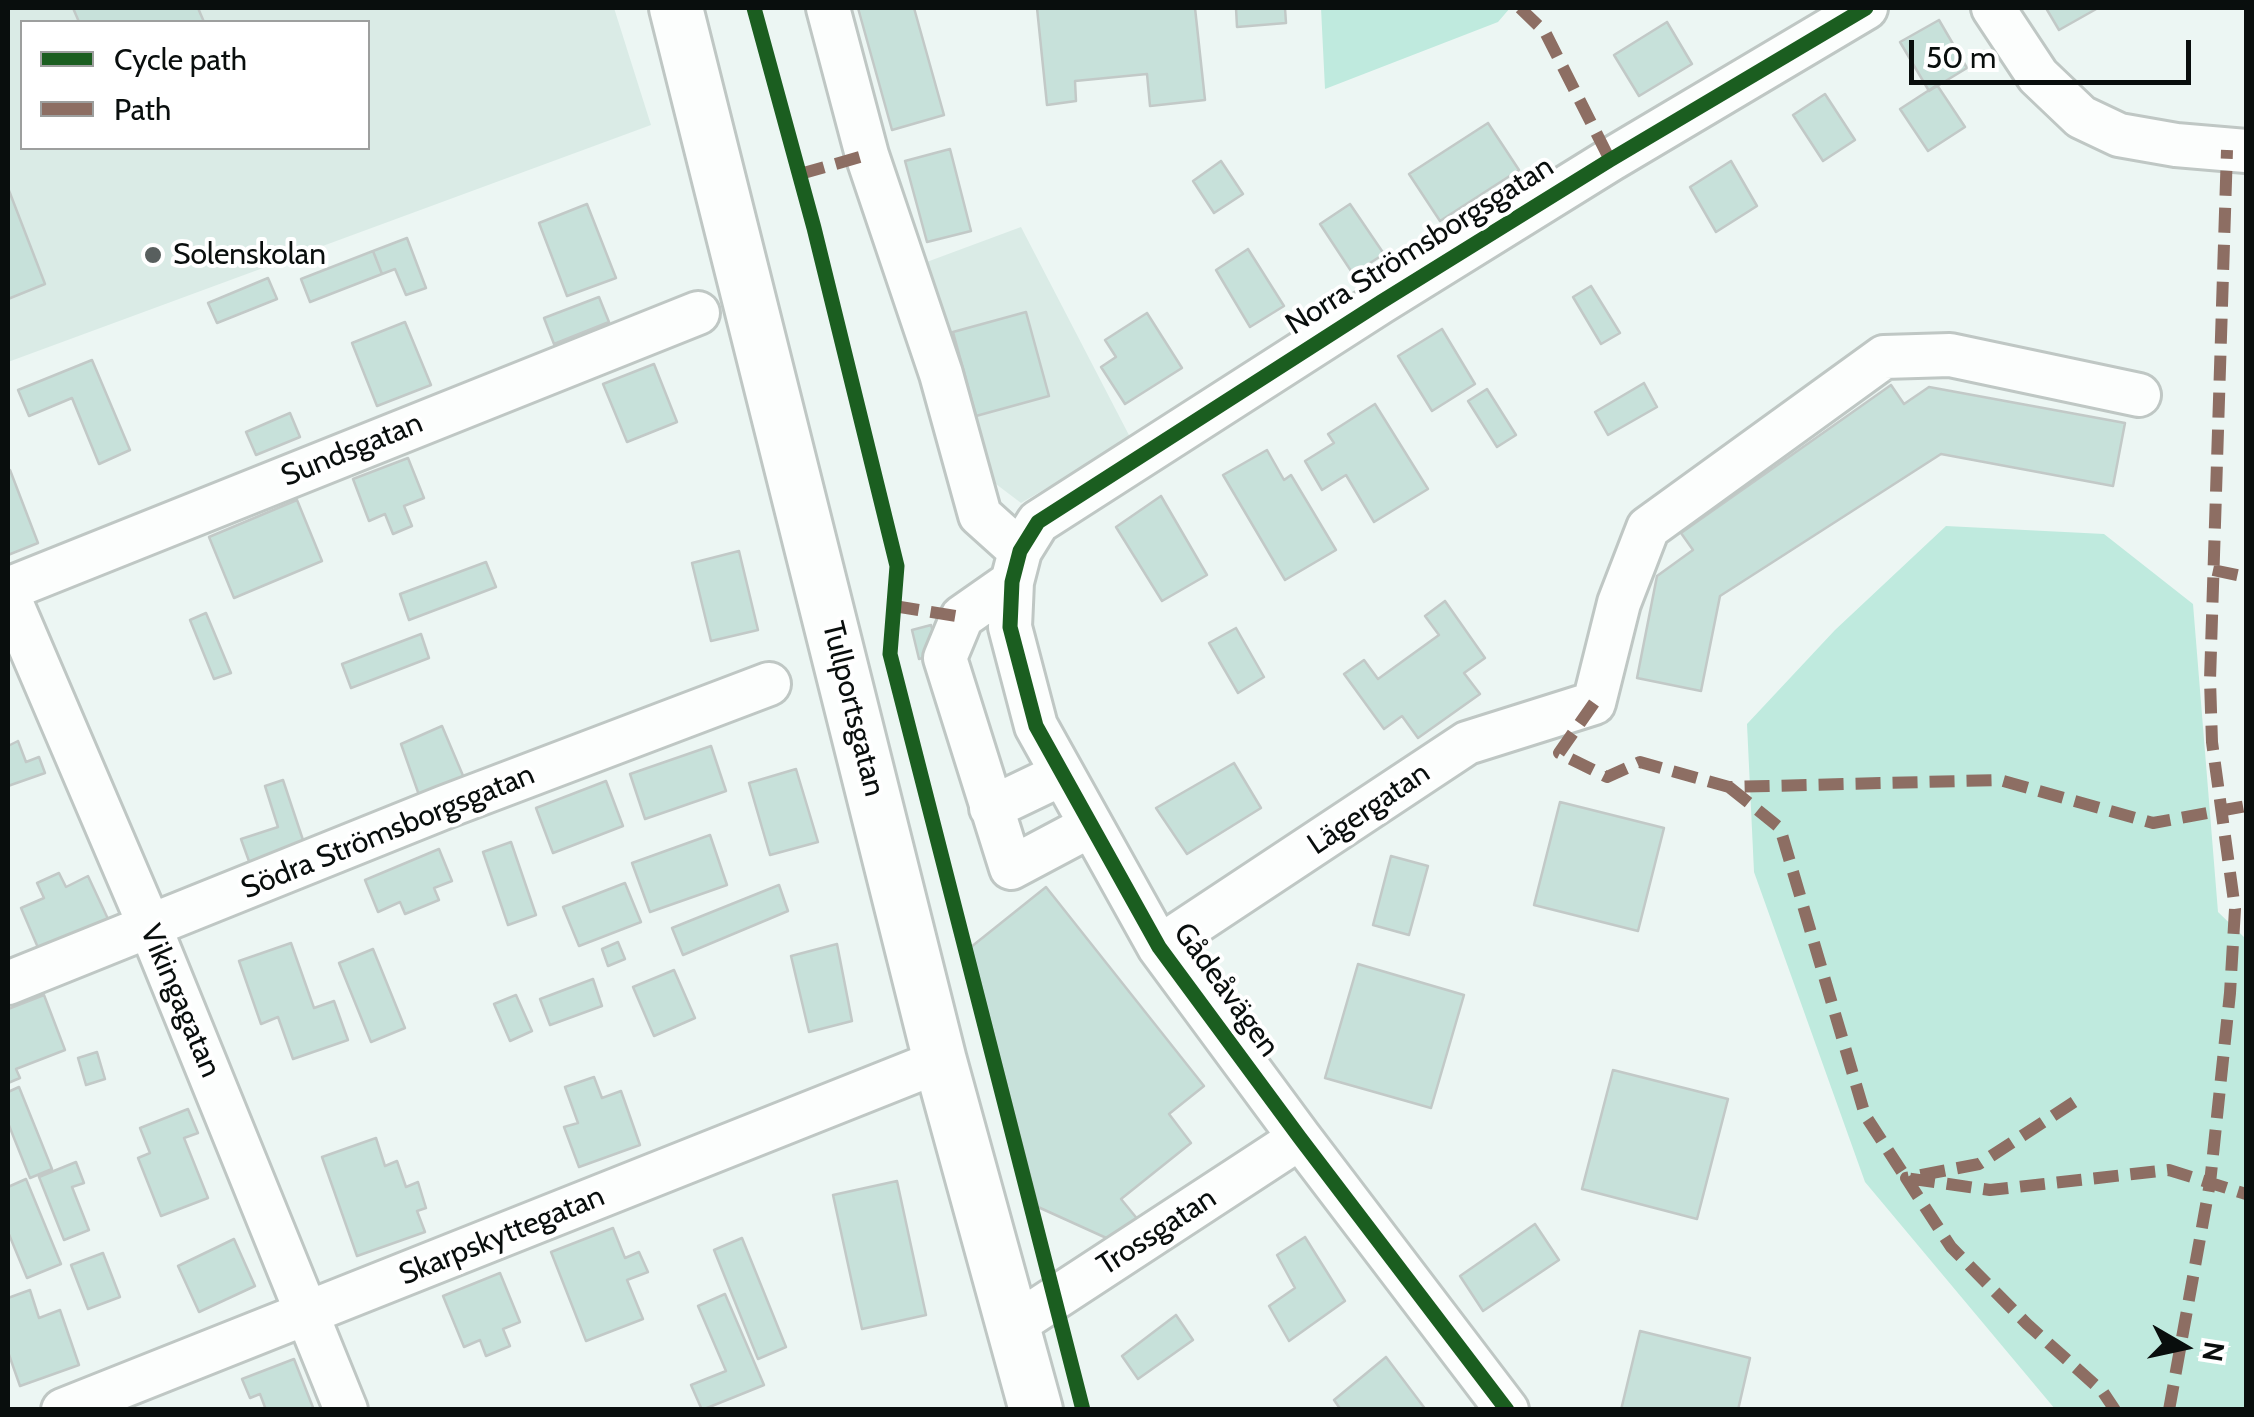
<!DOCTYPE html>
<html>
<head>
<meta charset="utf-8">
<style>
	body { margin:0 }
	#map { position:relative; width:2254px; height:1417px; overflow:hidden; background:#ecf6f3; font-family:Cabin,sans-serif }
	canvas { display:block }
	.frame { position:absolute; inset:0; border:10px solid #090e0d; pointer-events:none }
	.legend { position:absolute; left:20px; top:20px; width:350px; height:130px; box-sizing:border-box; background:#fff; border:2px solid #9d9f9e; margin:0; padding:12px 18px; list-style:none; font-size:30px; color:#090e0d }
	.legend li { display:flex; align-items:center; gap:20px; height:50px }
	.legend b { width:50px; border:2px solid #9d9f9e }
	.north { position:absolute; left:2134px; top:1297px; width:100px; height:100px; -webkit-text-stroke:8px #fff; paint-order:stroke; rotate:99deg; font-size:28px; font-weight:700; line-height:40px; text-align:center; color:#090e0d }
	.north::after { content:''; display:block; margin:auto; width:35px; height:45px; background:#090e0d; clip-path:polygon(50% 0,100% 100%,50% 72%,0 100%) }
	.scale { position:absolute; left:1909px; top:40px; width:282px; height:45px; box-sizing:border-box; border:5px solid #090e0d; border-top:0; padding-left:12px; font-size:30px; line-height:35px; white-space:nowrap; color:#090e0d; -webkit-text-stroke:8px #fff; paint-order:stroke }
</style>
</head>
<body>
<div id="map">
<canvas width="2254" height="1417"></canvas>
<div class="frame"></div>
<ul class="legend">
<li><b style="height:12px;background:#1b5e20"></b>Cycle path</li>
<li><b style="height:12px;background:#8d6e63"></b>Path</li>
</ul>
<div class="north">N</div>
<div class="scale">50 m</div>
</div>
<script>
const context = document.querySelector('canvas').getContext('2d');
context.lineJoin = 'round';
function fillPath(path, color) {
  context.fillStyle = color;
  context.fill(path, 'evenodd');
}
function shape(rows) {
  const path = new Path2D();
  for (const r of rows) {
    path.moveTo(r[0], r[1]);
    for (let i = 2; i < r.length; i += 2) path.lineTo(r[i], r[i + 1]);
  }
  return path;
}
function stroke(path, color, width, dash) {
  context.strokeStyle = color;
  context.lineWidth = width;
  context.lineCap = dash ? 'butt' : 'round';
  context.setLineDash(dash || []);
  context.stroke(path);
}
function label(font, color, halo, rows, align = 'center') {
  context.font = font + ' Cabin,sans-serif';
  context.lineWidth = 8;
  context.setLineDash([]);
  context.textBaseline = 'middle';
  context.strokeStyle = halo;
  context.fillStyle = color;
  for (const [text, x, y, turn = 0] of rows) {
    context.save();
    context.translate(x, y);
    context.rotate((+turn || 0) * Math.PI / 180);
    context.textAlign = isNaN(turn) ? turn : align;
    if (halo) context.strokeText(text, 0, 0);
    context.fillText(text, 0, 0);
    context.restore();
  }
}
fillPath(shape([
	[8,8,614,8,651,125,8,362],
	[22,22,368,22,368,148,22,148],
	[1021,227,1131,439,1021,503,988,478,924,263]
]), '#daebe6');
fillPath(shape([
	[1321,8,1510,8,1498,22,1325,89],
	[1946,526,2104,534,2193,604,2218,912,2246,939,2246,1409,2055,1409,1865,1182,1754,872,1747,724,1835,630]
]), '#bfeade');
const building = shape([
	[73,8,198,8,204,22,79,22,73,8],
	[858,8,914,8,944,115,892,130,858,8],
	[1037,8,1195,8,1205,100,1150,106,1147,74,1075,81,1076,101,1047,105,1037,8],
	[1236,8,1285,8,1286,23,1237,27,1236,8],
	[2046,8,2098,8,2059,30,2046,8],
	[1939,20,1967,68,1929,91,1900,42,1939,20],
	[1667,22,1692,64,1639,96,1614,55,1667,22],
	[1937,85,1965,127,1928,151,1900,109,1937,85],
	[1825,94,1855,140,1823,161,1793,115,1825,94],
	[1488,123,1519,170,1440,221,1409,174,1488,123],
	[950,149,971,231,927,242,905,161,950,149],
	[1221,161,1243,194,1214,213,1193,181,1221,161],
	[1731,161,1757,206,1716,232,1690,187,1731,161],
	[8,188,45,284,8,299,8,188],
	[587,204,616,278,567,296,539,223,587,204],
	[1350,204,1384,254,1353,274,1320,224,1350,204],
	[407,238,426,288,406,295,395,269,382,274,373,251,407,238],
	[1248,249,1284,306,1250,327,1216,270,1248,249],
	[373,251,382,274,310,302,301,279,373,251],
	[268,278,277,299,217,323,208,303,268,278],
	[1591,286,1620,333,1601,344,1573,297,1591,286],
	[599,297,609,322,554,344,544,318,599,297],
	[1026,312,1049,396,976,416,953,332,1026,312],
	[1147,313,1182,368,1125,404,1101,367,1116,357,1105,340,1147,313],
	[405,322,431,385,377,406,352,343,405,322],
	[1442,329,1475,384,1432,411,1398,356,1442,329],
	[92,360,130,450,99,464,72,398,29,416,18,390,92,360],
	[654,364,677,422,627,442,603,384,654,364],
	[1644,383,1657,407,1608,435,1595,412,1644,383],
	[1891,385,1904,404,1929,387,2125,423,2113,486,1941,454,1720,596,1701,691,1637,678,1657,576,1693,550,1681,533,1891,385],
	[1487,389,1516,435,1497,447,1468,401,1487,389],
	[1375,404,1428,489,1374,522,1346,475,1322,490,1305,461,1334,443,1328,434,1375,404],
	[290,413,300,437,256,455,246,432,290,413],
	[1267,450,1284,480,1291,475,1336,550,1285,580,1223,475,1267,450],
	[408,458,424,498,404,506,412,526,393,534,385,514,369,521,353,479,408,458],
	[10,470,38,543,8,555,8,471,10,470],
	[1161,496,1207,575,1162,601,1116,527,1161,496],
	[297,500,322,561,234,598,209,537,297,500],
	[739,551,758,630,711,641,692,563,739,551],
	[486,562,496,587,409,620,400,594,486,562],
	[1445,601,1485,658,1464,673,1480,694,1418,738,1402,716,1384,729,1344,674,1364,660,1378,679,1439,635,1425,616,1445,601],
	[206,613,231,673,214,679,190,620,206,613],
	[931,625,939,653,919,659,912,630,931,625],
	[1236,628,1264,677,1238,693,1209,643,1236,628],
	[421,634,429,658,351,688,342,664,421,634],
	[442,726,464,778,419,795,401,744,442,726],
	[18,741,26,762,39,757,45,773,8,786,8,746,18,741],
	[711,746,726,791,645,819,630,774,711,746],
	[1234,763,1261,808,1187,854,1156,808,1234,763],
	[796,769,818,842,770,855,749,783,796,769],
	[283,780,305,846,250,864,241,839,278,827,265,786,283,780],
	[606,781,623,826,553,853,536,808,606,781],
	[1560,802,1664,828,1638,931,1534,905,1560,802],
	[710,835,727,885,650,912,632,863,710,835],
	[511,842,536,915,508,925,483,852,511,842],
	[439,849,452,881,434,888,439,900,405,914,400,902,378,912,365,880,439,849],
	[1391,856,1428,866,1409,935,1373,925,1391,856],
	[59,873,66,887,88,876,108,919,39,950,21,908,44,898,37,883,59,873],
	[625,883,641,922,579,946,563,907,625,883],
	[779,885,788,911,683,955,672,928,779,885],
	[1046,887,1204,1086,1169,1114,1191,1143,1121,1199,1139,1221,1113,1241,1038,1207,971,947,1046,887],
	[618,942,625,959,608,966,602,949,618,942],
	[291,943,314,1008,334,1001,348,1040,293,1059,278,1017,261,1024,239,961,291,943],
	[837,944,852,1021,809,1032,791,956,837,944],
	[373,949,405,1028,371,1042,339,963,373,949],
	[1358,964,1464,995,1431,1108,1325,1078,1358,964],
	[674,970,695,1018,654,1036,633,987,674,970],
	[593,979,602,1006,550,1025,540,999,593,979],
	[44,995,65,1050,16,1069,20,1078,8,1083,8,1009,44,995],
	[516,995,532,1031,510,1041,494,1004,516,995],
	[97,1052,105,1079,86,1085,78,1058,97,1052],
	[1613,1070,1728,1099,1697,1219,1582,1189,1613,1070],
	[594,1077,602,1098,621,1091,640,1145,579,1167,564,1127,578,1123,565,1087,594,1077],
	[19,1087,52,1169,30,1178,8,1123,8,1092,19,1087],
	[188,1109,198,1133,184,1138,208,1198,161,1216,138,1158,150,1153,140,1128,188,1109],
	[376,1138,385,1166,397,1161,406,1187,418,1182,426,1208,417,1211,425,1232,357,1256,322,1157,376,1138],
	[76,1162,84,1183,72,1187,89,1230,64,1240,39,1177,76,1162],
	[26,1179,61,1264,27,1278,8,1232,8,1187,26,1179],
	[897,1181,926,1315,862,1329,833,1195,897,1181],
	[1535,1224,1559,1260,1483,1311,1460,1276,1535,1224],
	[613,1228,625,1258,639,1252,648,1272,627,1280,643,1319,586,1341,551,1252,613,1228],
	[1305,1237,1345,1301,1289,1341,1269,1306,1295,1288,1277,1255,1305,1237],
	[742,1238,786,1347,758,1359,714,1250,742,1238],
	[234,1239,255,1286,199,1312,178,1266,234,1239],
	[103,1253,120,1297,88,1309,71,1265,103,1253],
	[500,1273,520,1322,503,1329,510,1346,486,1356,480,1340,464,1347,443,1296,500,1273],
	[30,1290,39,1318,60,1310,79,1365,20,1386,8,1352,8,1298,30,1290],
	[725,1294,764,1385,702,1410,691,1385,726,1371,698,1306,725,1294],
	[1176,1315,1193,1340,1138,1379,1122,1356,1176,1315],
	[1640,1331,1750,1358,1738,1410,1621,1410,1640,1331],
	[1386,1357,1426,1410,1341,1410,1334,1400,1386,1357],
	[294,1359,314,1410,266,1410,260,1394,250,1398,242,1379,294,1359]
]);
fillPath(building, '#c7e1da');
stroke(building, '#c2c9c7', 2.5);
const minor = shape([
	[828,8,867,155,941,374,980,515,1020,551],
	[1993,8,2038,76,2081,117,2119,135,2176,145,2246,151],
	[1012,582,962,617,945,658,1011,868,1090,826],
	[8,589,698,313],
	[8,595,150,927,346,1410],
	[991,808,1062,774],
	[1159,947,1467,743,1594,703,1619,603,1648,528,1884,357,1950,355,2139,395],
	[8,983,445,807,769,684],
	[1014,1325,1300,1138],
	[63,1410,940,1061],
	[1507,1410,1300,1138,1159,947,1036,726,1010,627,1012,582,1020,551,1038,522,1381,302,1610,160,1866,8]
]);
const major = shape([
	[676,8,940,1061,1036,1410]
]);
stroke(minor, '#bfc7c4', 48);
stroke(major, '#bfc7c4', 58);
stroke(minor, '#fcfefd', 42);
stroke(major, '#fcfefd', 52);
stroke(shape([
	[1520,8,1545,32,1610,160],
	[800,174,867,155],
	[2213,570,2246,577],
	[894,606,962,617],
	[1594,703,1559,753,1607,777,1640,762,1729,787,2000,780,2153,823,2246,806],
	[1729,787,1780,828,1865,1115,1906,1178,1990,1190,2169,1170,2246,1194],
	[2074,1102,1979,1164,1906,1178,1951,1247,2027,1324,2103,1392,2115,1410],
	[2169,1410,2210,1183,2230,993,2235,909,2212,742,2210,680,2227,150]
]), '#8d6e63', 12, [25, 12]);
stroke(shape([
	[754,8,814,228,897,566,890,654,1083,1410],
	[1507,1410,1300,1138,1159,947,1036,726,1010,627,1012,582,1020,551,1038,522,1381,302,1610,160,1866,8]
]), '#1b5e20', 15);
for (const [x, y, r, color] of [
	[153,255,10,"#585f5e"]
]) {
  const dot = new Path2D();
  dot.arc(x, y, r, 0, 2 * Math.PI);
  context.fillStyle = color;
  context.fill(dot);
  stroke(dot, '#fff', 4);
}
label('30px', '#090e0d', '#fff', [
	["Norra Strömsborgsgatan",1420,246,-32],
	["Sundsgatan",352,450,-22],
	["Tullportsgatan",853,709,76],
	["Lägergatan",1369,809,-34],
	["Södra Strömsborgsgatan",388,832,-22],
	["Gådeåvägen",1226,990,54],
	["Vikingagatan",180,1001,67],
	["Trossgatan",1157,1232,-33],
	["Skarpskyttegatan",502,1236,-22]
]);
label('30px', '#090e0d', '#fff', [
	["Solenskolan",173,255]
], 'left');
</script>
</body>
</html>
